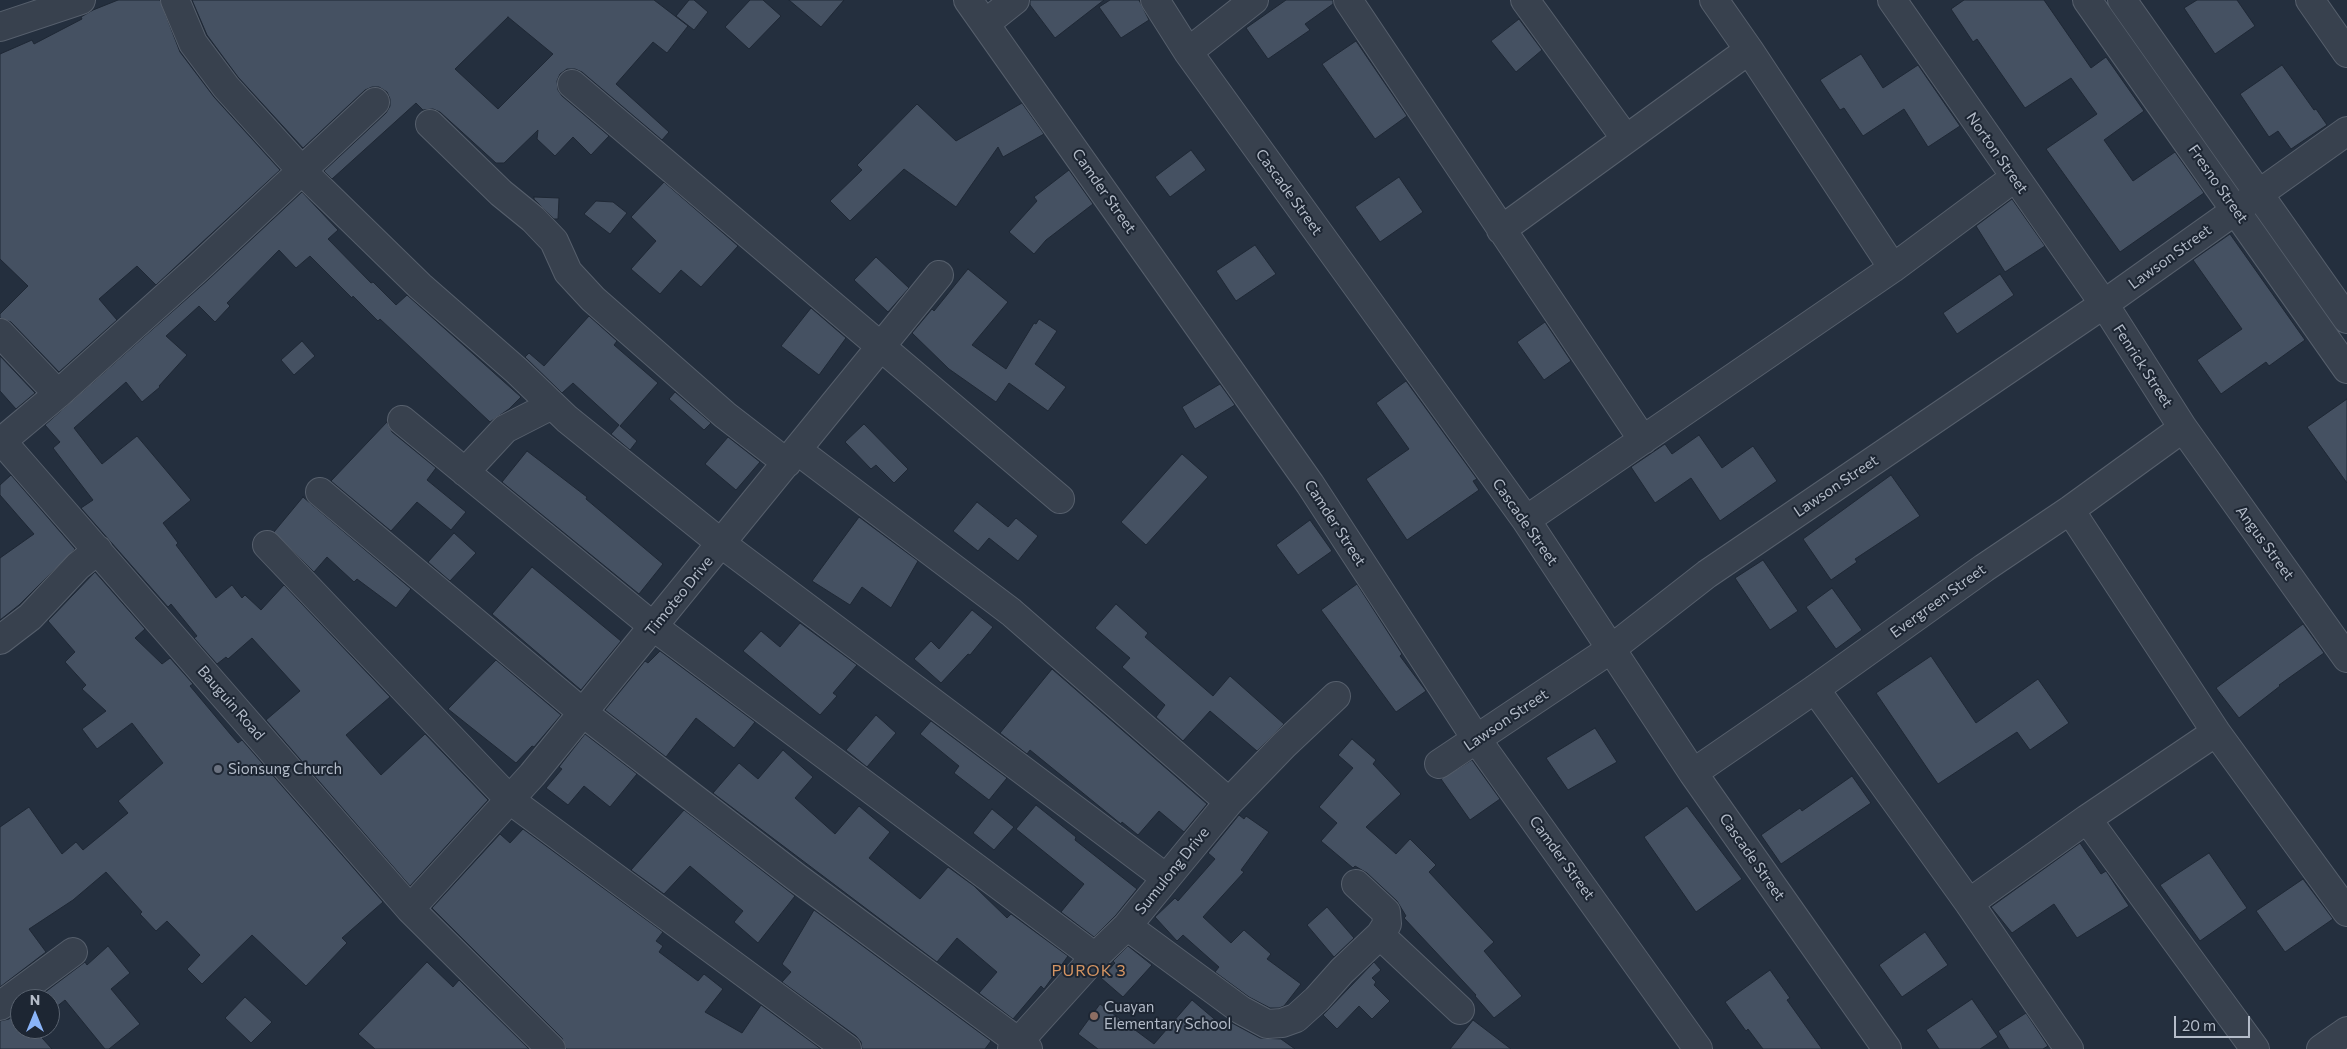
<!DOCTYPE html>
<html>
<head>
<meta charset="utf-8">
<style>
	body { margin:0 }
	#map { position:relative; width:2347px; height:1049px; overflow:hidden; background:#242f3e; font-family:Commissioner,sans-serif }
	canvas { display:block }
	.north { position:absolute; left:10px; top:989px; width:50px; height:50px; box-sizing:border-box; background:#1d2633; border:1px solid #59626f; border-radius:50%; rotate:0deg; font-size:14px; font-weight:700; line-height:20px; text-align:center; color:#b4bcc9 }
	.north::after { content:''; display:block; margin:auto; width:18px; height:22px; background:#8ab4f8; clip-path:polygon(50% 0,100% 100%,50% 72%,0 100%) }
	.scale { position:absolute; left:2174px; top:1016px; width:76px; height:22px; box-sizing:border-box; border:2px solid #b4bcc9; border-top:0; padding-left:6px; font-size:15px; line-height:18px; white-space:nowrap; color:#b4bcc9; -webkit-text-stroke:4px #1d2633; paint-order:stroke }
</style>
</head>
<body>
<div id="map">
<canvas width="2347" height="1049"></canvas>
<div class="north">N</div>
<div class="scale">20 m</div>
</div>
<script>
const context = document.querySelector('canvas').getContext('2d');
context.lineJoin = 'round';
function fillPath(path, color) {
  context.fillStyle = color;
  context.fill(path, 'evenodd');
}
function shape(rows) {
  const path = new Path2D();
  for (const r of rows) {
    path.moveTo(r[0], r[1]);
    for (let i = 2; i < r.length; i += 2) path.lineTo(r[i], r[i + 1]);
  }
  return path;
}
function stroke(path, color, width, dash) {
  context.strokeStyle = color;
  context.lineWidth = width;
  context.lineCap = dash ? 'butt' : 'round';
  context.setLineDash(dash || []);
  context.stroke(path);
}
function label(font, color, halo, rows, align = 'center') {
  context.font = font + ' Commissioner,sans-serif';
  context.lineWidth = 4;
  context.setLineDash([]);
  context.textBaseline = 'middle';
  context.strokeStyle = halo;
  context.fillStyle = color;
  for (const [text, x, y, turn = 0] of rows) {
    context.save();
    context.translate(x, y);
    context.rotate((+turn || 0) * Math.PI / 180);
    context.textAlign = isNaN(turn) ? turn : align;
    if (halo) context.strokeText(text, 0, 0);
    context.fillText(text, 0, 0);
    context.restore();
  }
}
const building = shape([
	[118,0,160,0,180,52,214,97,280,170,156,285,137,266,99,299,117,320,59,372,11,322,0,318,0,314,28,286,0,259,0,54,32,40,34,44,82,19,81,17,93,10,118,0],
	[192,0,654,0,688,26,667,53,653,42,616,84,669,132,662,140,582,72,575,69,567,69,560,74,557,81,558,90,562,96,609,136,591,155,573,137,555,156,537,139,538,130,504,163,496,163,440,112,433,109,423,110,416,103,332,179,324,171,386,113,390,106,390,99,387,92,379,87,372,87,365,90,303,148,238,77,207,35,192,0],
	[508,17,553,54,498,109,455,69,508,17],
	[689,0,694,0,708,12,694,30,676,16,689,0],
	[750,0,763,0,781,16,749,49,725,27,750,0],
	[789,0,844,0,821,27,789,0],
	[1030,0,1104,0,1055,38,1030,5,1030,0],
	[1110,0,1139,0,1149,20,1121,38,1099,7,1110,0],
	[1286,0,1333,0,1333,4,1305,24,1310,30,1268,59,1246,28,1286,0],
	[1964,0,2044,0,2091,68,2106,57,2144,111,2104,140,2133,181,2175,152,2204,193,2120,252,2046,149,2097,114,2071,78,2025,108,1977,39,1973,42,1951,9,1964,0],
	[2197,0,2237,0,2255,26,2215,54,2184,8,2197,0],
	[1519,19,1542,50,1516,72,1491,41,1519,19],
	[1356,41,1407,116,1375,139,1322,64,1356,41],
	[1861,54,1883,88,1918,65,1960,126,1928,147,1904,109,1863,136,1844,108,1840,110,1820,80,1861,54],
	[2282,65,2314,110,2316,109,2327,125,2291,149,2278,131,2269,137,2240,94,2282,65],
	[1022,103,1044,134,1003,157,998,147,956,207,904,169,850,221,830,201,862,170,857,165,917,104,956,141,1022,103],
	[1191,150,1206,170,1170,197,1155,177,1191,150],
	[1069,170,1093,204,1046,240,1034,254,1009,232,1037,201,1034,197,1069,170],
	[1399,177,1423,212,1380,242,1355,207,1399,177],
	[664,182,738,246,701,287,681,270,660,294,631,269,656,241,631,217,664,182],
	[302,192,338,230,328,239,371,283,373,282,396,305,407,295,521,397,509,409,490,422,380,319,378,321,353,296,352,298,310,256,296,268,279,250,227,303,230,306,215,322,199,306,166,336,187,355,159,386,160,387,142,402,126,382,74,428,102,464,137,436,191,500,163,523,178,543,176,545,216,598,232,585,242,598,245,595,261,610,284,585,390,697,346,735,381,775,425,734,488,800,410,886,266,720,300,691,252,638,228,659,226,657,217,664,194,638,197,636,171,604,168,607,81,508,93,500,53,448,60,442,45,425,209,279,302,192],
	[534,197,559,198,558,219,554,219,534,199,534,197],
	[2012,199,2045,246,2005,272,1976,226,2012,199],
	[596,201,613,202,627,213,610,234,584,214,596,201],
	[2230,234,2305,340,2269,366,2266,362,2221,394,2197,360,2242,329,2193,260,2230,234],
	[1255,245,1276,274,1236,301,1216,271,1255,245],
	[876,257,909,288,888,312,854,280,876,257],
	[968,269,1008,302,972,345,1006,369,1034,323,1036,324,1039,319,1057,331,1035,364,1066,387,1048,411,1009,383,996,402,949,369,912,333,932,309,934,311,968,269],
	[2000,274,2014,295,1957,334,1943,313,2000,274],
	[811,308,846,338,819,375,781,346,811,308],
	[589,316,617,341,614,345,658,383,620,426,637,441,630,450,611,434,619,425,573,383,562,393,525,357,529,353,544,366,589,316],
	[1545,322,1571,361,1544,380,1517,342,1545,322],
	[302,341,315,356,294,375,281,360,302,341],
	[0,356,35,393,16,409,0,391,0,356],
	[1406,381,1477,479,1473,481,1479,490,1407,540,1366,479,1409,449,1376,403,1406,381],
	[1220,384,1235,405,1195,429,1182,407,1220,384],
	[675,392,711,423,704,430,669,399,675,392],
	[2347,399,2347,483,2307,427,2347,399],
	[387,422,392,432,436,468,427,480,466,512,451,530,417,502,391,531,331,481,387,422],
	[864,424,908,469,894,483,876,465,871,469,845,442,864,424],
	[1699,435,1722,468,1753,446,1777,481,1720,521,1691,478,1655,503,1631,467,1665,444,1672,454,1699,435],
	[728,437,760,462,736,490,705,464,728,437],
	[527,451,587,497,586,499,663,564,639,594,502,482,527,451],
	[1182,454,1208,477,1146,545,1121,522,1182,454],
	[11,475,75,549,19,605,0,620,0,558,34,534,0,495,0,485,11,475],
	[1891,475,1920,516,1855,559,1857,562,1831,580,1803,539,1891,475],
	[303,497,411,589,396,608,357,579,354,582,327,557,314,572,274,532,303,497],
	[977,502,1008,527,1016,518,1038,536,1018,561,989,538,978,551,953,531,977,502],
	[859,517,918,561,891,608,862,587,850,605,812,581,859,517],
	[1310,520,1332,551,1298,575,1276,545,1310,520],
	[454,533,476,553,450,581,428,562,454,533],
	[1763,560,1798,611,1770,630,1735,578,1763,560],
	[532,567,621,641,581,690,492,614,532,567],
	[95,572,145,629,135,638,162,664,170,658,193,684,190,686,231,735,238,743,242,740,383,902,342,938,347,943,306,986,252,935,202,984,187,969,200,955,167,921,156,931,140,914,142,912,106,872,73,900,29,929,46,952,0,987,0,827,29,807,62,854,76,842,83,850,128,813,118,801,163,763,132,723,97,749,82,729,106,711,82,689,86,685,65,662,75,652,48,621,95,572],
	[1357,584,1402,654,1400,656,1426,691,1396,712,1321,610,1357,584],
	[1832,588,1862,630,1836,649,1806,607,1832,588],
	[1116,604,1148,633,1145,637,1213,696,1230,676,1284,724,1257,751,1210,711,1183,741,1156,717,1165,705,1122,667,1130,658,1095,628,1116,604],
	[972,610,993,627,970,655,968,654,941,683,914,659,931,641,939,649,972,610],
	[800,623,857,665,833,693,837,696,820,715,743,651,761,631,780,647,800,623],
	[2303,624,2324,653,2279,685,2280,686,2239,718,2216,688,2303,624],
	[660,651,755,722,734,748,696,718,666,757,605,710,645,661,648,663,660,651],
	[1931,656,1976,723,2038,679,2069,723,2030,750,2017,732,1938,784,1876,693,1931,656],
	[496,660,561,715,534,747,532,746,516,763,448,709,496,660],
	[1052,669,1207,804,1184,832,1159,811,1138,835,1122,822,1121,824,1030,750,1027,754,1000,733,1052,669],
	[876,715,896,733,867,767,846,750,876,715],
	[931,721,1007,778,989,800,954,773,959,766,920,734,931,721],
	[1595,728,1617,762,1568,790,1546,758,1595,728],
	[585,734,637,774,610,807,584,786,568,805,546,788,562,769,559,767,585,734],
	[1352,739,1376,760,1373,764,1401,794,1366,827,1396,854,1410,839,1436,865,1429,872,1494,942,1484,951,1522,996,1494,1018,1475,996,1476,995,1404,918,1406,916,1397,901,1367,873,1355,866,1353,868,1321,841,1337,823,1319,807,1353,768,1338,755,1352,739],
	[783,750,813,777,795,798,835,834,859,806,890,832,869,858,920,899,948,867,974,886,1007,918,1011,914,1068,956,1044,989,1041,986,1013,1019,979,993,997,972,957,938,937,962,713,793,739,763,758,779,783,750],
	[1472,760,1500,799,1470,820,1441,779,1472,760],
	[1852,776,1871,803,1781,864,1761,835,1800,808,1802,811,1852,776],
	[1036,805,1076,837,1075,840,1137,889,1116,915,1094,937,1061,912,1084,884,1016,829,1036,805],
	[1687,806,1742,879,1696,912,1644,837,1687,806],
	[992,809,1014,827,994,850,973,833,992,809],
	[684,810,795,896,758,943,734,922,743,911,690,866,664,894,631,870,684,810],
	[1239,815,1244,819,1246,816,1269,832,1241,870,1244,872,1203,917,1231,943,1244,930,1271,954,1267,959,1301,984,1284,1006,1279,1008,1270,1008,1249,997,1215,972,1219,967,1183,935,1177,941,1155,917,1175,898,1178,901,1215,859,1208,853,1239,815],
	[523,829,663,932,656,941,663,946,659,952,698,981,704,974,723,989,705,1012,742,1033,761,1005,821,1049,566,1049,562,1038,432,908,500,834,510,843,523,829],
	[2080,843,2101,874,2106,871,2129,906,2077,938,2054,904,2012,933,1991,907,2080,843],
	[2209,853,2247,908,2200,941,2160,885,2209,853],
	[2303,879,2333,919,2285,952,2256,911,2303,879],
	[1327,907,1354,938,1334,957,1307,925,1327,907],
	[814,910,991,1041,985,1049,862,1049,861,1042,856,1036,782,982,791,972,782,964,814,910],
	[1925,932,1948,965,1902,997,1879,965,1925,932],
	[108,946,130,973,111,989,140,1024,109,1049,105,1049,65,1000,50,1012,50,999,36,999,85,962,87,965,108,946],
	[1128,946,1152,965,1123,997,1101,978,1115,963,1113,961,1128,946],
	[427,962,453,987,459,980,529,1049,375,1049,358,1034,427,962],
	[1374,962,1381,970,1372,978,1376,982,1374,985,1390,1001,1372,1019,1359,1006,1337,1029,1323,1015,1374,962],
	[1770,970,1790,998,1787,1000,1822,1049,1763,1049,1748,1029,1746,1031,1725,1002,1770,970],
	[245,997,272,1022,251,1043,225,1018,245,997],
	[1972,999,1998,1037,1980,1049,1939,1049,1926,1030,1972,999],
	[1192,1000,1226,1029,1232,1023,1260,1038,1281,1039,1295,1049,1098,1049,1078,1034,1100,1004,1154,1044,1192,1000],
	[20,1011,20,1029,34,1029,52,1049,0,1049,0,1021,9,1019,20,1011],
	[2026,1013,2048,1046,2043,1049,2009,1049,1998,1031,2026,1013],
	[1473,1020,1511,1049,1450,1049,1473,1020]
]);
fillPath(building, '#455162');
stroke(building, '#1f2835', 1);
const minor = shape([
	[175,0,193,43,226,87,302,171,420,286,516,370,567,419,722,544,1166,878],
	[968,0,1310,484,1477,740,1698,1049],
	[1155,0,1188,52,1526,520,1693,773,1887,1049],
	[1348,0,1643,440],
	[1525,0,1626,139],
	[1714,0,1749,50,1893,268],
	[1892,0,2104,304,2183,428,2347,658],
	[2087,0,2347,369],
	[2122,0,2347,319],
	[2310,0,2347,53],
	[986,23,1015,0],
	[0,27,81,0],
	[1188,52,1254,0],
	[572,84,1060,499],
	[430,124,501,193,533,219,554,241,568,272,593,299,725,415,787,463],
	[1501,230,1749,50],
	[0,333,58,394],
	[402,420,654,627,1095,957],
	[0,439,410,909,551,1049],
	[2,441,58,394,199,267,375,102],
	[797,450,1011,612,1229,802],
	[465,472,505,429,552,405],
	[320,492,582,712,796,877,1028,1049],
	[2070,510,2216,732,2347,912],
	[1526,520,1893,268,2014,178],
	[267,545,510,800,847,1049],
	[0,640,30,617,78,566,98,550],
	[1815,689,1969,903,2069,1049],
	[1439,764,1611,649,1707,574,2104,304,2347,131],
	[1693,773,1815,689,1984,568,2070,510,2183,428],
	[2087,819,2255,1049],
	[1969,903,2087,819,2216,732],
	[410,909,532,775,939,275],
	[1127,926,1241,1010,1267,1024,1282,1023,1296,1018,1317,999,1342,971,1380,935,1387,924,1386,912,1356,884],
	[1380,935,1460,1010],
	[0,1006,73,952],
	[1012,1049,1095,957,1127,926,1229,802,1284,745,1336,696],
	[2321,1049,2347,1031]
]);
stroke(minor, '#565f6c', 30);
stroke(minor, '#38414e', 28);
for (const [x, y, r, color] of [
	[218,769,5,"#6b7280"],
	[1094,1016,5,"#8d6e63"]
]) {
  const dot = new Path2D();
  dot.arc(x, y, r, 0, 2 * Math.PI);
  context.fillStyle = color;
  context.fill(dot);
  stroke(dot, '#1d2633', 2);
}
label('15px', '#b4bcc9', '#1d2633', [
	["Norton Street",1997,153,55],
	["Fresno Street",2218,184,55],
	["Camder Street",1104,191,55],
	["Cascade Street",1289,192,54],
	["Lawson Street",2170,257,-36],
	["Fenrick Street",2143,366,57],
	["Lawson Street",1836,486,-34],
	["Cascade Street",1525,522,55],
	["Camder Street",1335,523,57],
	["Angus Street",2265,543,54],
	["Timoteo Drive",679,596,-51],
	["Evergreen Street",1938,601,-36],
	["Bauguin Road",231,703,49],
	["Lawson Street",1506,720,-34],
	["Cascade Street",1752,857,55],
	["Camder Street",1562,858,54],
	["Sumulong Drive",1172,871,-51]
]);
label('15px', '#b4bcc9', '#1d2633', [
	["Sionsung Church",228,769],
	["Cuayan",1104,1007],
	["Elementary School",1104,1024]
], 'left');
context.letterSpacing = '1px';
label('16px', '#d59563', '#1d2633', [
	["PUROK 3",1089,971]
]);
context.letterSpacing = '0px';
</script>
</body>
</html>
